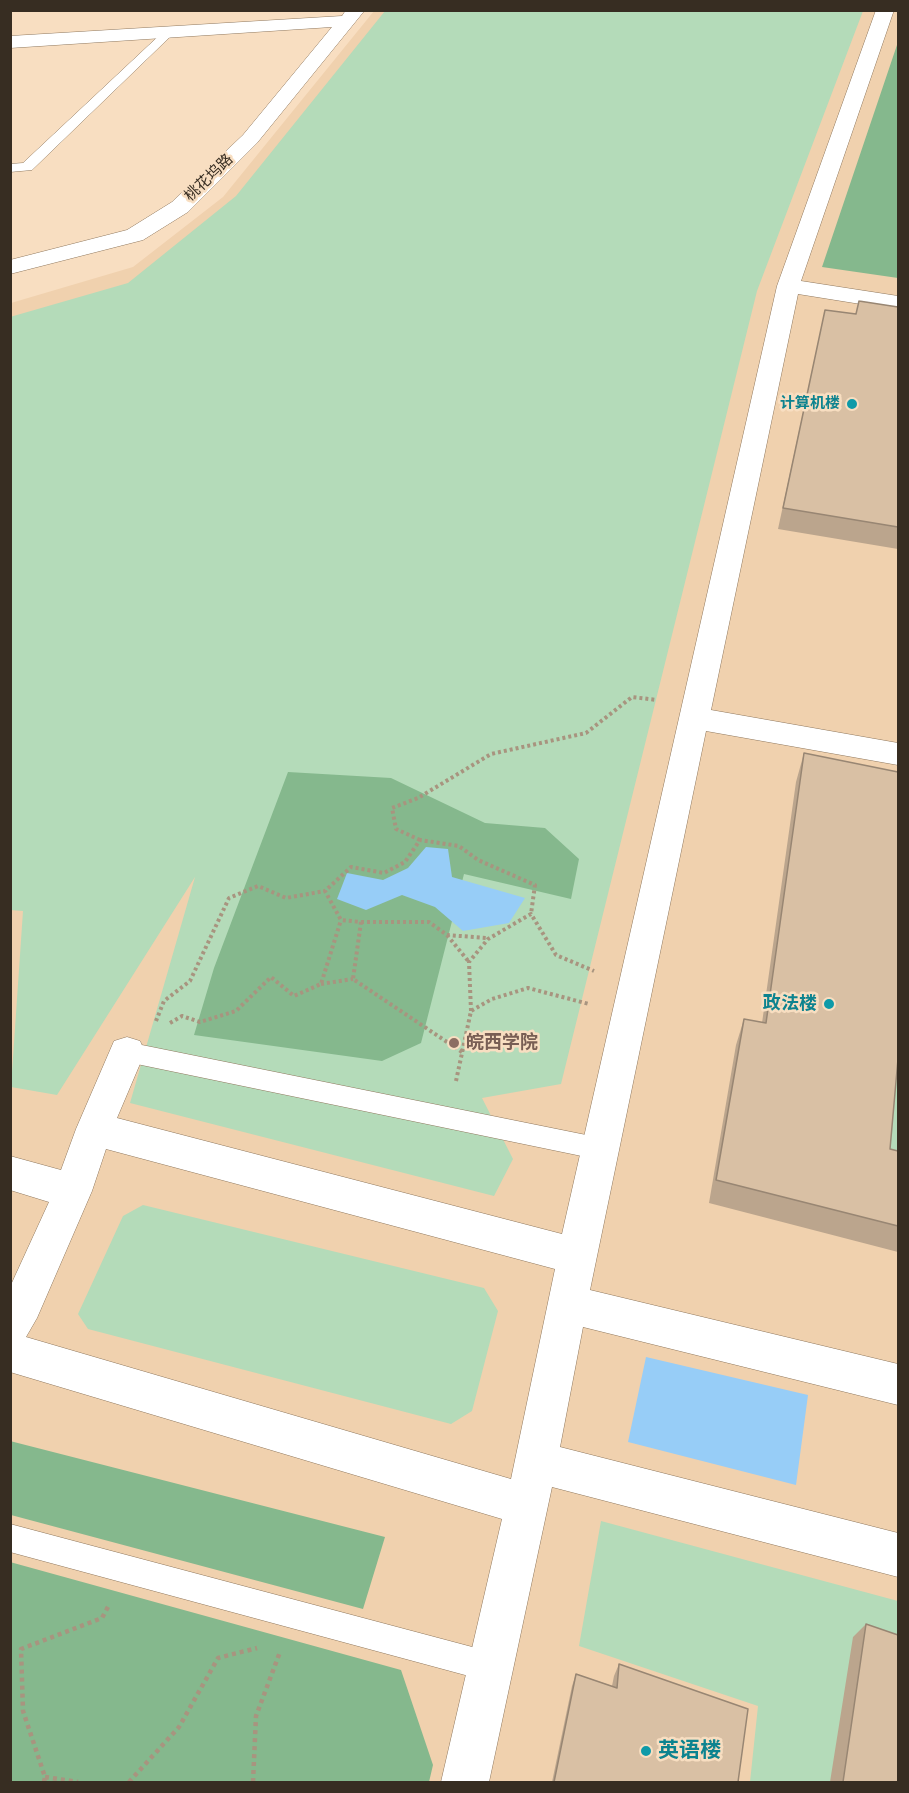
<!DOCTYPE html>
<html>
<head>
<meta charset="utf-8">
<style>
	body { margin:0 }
	#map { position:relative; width:909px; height:1793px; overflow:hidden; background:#f8dec1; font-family:Manrope,sans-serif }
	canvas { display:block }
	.frame { position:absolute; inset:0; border:12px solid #372d22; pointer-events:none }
</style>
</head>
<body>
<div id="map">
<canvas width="909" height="1793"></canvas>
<div class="frame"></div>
</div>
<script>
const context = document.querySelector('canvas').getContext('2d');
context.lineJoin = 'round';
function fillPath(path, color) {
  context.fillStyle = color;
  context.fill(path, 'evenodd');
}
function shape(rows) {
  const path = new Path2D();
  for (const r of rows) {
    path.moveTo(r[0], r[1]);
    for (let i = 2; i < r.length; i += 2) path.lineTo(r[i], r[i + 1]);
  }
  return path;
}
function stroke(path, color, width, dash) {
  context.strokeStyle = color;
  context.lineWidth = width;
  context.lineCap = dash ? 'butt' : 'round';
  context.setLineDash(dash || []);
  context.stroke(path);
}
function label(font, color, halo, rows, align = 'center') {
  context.font = font + ' Manrope,"Noto Sans SC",sans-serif';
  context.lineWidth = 5;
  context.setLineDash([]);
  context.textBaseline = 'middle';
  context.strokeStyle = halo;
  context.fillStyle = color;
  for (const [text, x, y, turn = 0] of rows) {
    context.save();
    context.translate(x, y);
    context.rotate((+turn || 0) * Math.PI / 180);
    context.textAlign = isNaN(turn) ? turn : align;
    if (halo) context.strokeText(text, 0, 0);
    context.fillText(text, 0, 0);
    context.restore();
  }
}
fillPath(shape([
	[374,11,898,11,898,1782,11,1782,11,303,133,267,223,197]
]), '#f0d1ae');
fillPath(shape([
	[385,11,863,11,757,291,561,1084,482,1098,513,1159,494,1196,130,1103,195,877,57,1095,11,1087,23,911,10,910,10,317,128,283,236,196],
	[898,964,898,1177,878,1172],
	[143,1205,484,1288,498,1311,472,1411,451,1424,88,1329,78,1314,123,1216],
	[601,1521,898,1601,898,1782,750,1782,758,1706,579,1646]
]), '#b4dbb9');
fillPath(shape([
	[898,42,898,278,822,267],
	[288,772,391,778,485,823,545,828,579,859,571,899,464,874,421,1043,382,1061,194,1035,214,968],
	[10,1441,385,1537,363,1609,11,1515],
	[10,1562,401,1670,433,1765,429,1782,11,1782]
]), '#85b88d');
fillPath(shape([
	[426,847,448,849,452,877,525,898,509,923,463,931,435,907,402,895,366,910,337,899,347,873,383,880,408,868],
	[646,1357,808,1395,796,1485,628,1442]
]), '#97cdf7');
const service = shape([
	[165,30,175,32,32,170,10,172,10,164,23,163,165,30],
	[127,1042,601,1138,609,1141,613,1149,609,1157,601,1160,127,1062,119,1059,116,1052,119,1045,127,1042],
	[10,1524,491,1652,501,1657,506,1667,501,1677,491,1682,10,1552,10,1524]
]);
const minor = shape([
	[346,10,365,10,257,143,188,212,143,240,10,274,10,260,127,230,172,202,243,135,332,27,10,48,10,36,342,16,346,10],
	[876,10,894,10,801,281,898,296,898,310,798,294,711,710,898,743,898,765,706,731,590,1290,898,1364,898,1405,583,1327,560,1447,898,1533,898,1577,552,1487,489,1782,441,1782,502,1519,10,1372,10,1287,49,1202,10,1190,10,1156,61,1170,76,1129,114,1041,127,1037,140,1041,145,1052,117,1118,562,1234,777,286,876,10],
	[106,1149,555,1269,511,1479,26,1337,37,1318,92,1191,106,1149]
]);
stroke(service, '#90795f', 1);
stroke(minor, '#90795f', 1);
stroke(shape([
	[420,840,396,829,392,808,418,798,491,754,586,733,632,697,657,700],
	[361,922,429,922,447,935,487,938],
	[447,935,469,962],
	[321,984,353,979],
	[471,1011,469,962,488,939,531,914,556,955,594,971],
	[156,1021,164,1001,190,981,229,898,258,886,286,898,325,891],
	[170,1023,182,1016,200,1022,236,1011,271,977,294,996,321,984,341,920],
	[462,1052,353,979,361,922,341,920,325,891,351,867,384,873,405,862,420,840,459,846,478,860,535,885,531,914],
	[456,1081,471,1011,492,999,528,988,589,1004]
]), '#a8947f', 4, [3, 3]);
stroke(shape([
	[45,1777,78,1782],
	[44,1782,45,1777,23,1711,21,1649,102,1618,109,1605],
	[129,1782,179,1727,218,1658,257,1648],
	[253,1782,256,1716,280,1652]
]), '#a8947f', 4.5, [4, 4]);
fillPath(service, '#fff');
fillPath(minor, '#fff');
fillPath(shape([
	[898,307,898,549,778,529,825,310,856,314],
	[804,753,890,1149,898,1151,898,1252,709,1203,736,1045,744,1019,762,1023,796,782],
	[866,1624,898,1782,830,1782,853,1637],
	[619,1664,738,1782,552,1782,572,1686,576,1674,612,1686,614,1676]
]), '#bba58d');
const building = shape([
	[859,301,898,307,898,527,783,508,825,310,856,314,859,301],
	[804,753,898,772,898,1059,890,1149,898,1151,898,1226,716,1180,744,1019,766,1023,804,753],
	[866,1624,898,1635,898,1782,843,1782,866,1624],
	[619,1664,748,1709,738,1782,554,1782,576,1674,617,1688,619,1664]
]);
fillPath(building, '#d9c0a4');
stroke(building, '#988673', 1.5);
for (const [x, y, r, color] of [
	[852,404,6,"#0f9aa8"],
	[829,1004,6,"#0f9aa8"],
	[454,1043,6,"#8d6e63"],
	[646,1751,6,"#0f9aa8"]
]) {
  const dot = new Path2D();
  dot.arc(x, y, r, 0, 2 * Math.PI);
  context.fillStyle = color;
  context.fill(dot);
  stroke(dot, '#f8dec1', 2);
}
label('15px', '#372d22', '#f8dec1', [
	["桃花坞路",209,178,-44]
]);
label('bold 15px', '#0d838f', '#f8dec1', [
	["计算机楼",840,404]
], 'right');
label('bold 18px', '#0d838f', '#f8dec1', [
	["政法楼",817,1004]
], 'right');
label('bold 18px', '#785e54', '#f8dec1', [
	["皖西学院",466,1043]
], 'left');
label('bold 21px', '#0d838f', '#f8dec1', [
	["英语楼",658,1751]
], 'left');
</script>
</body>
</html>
